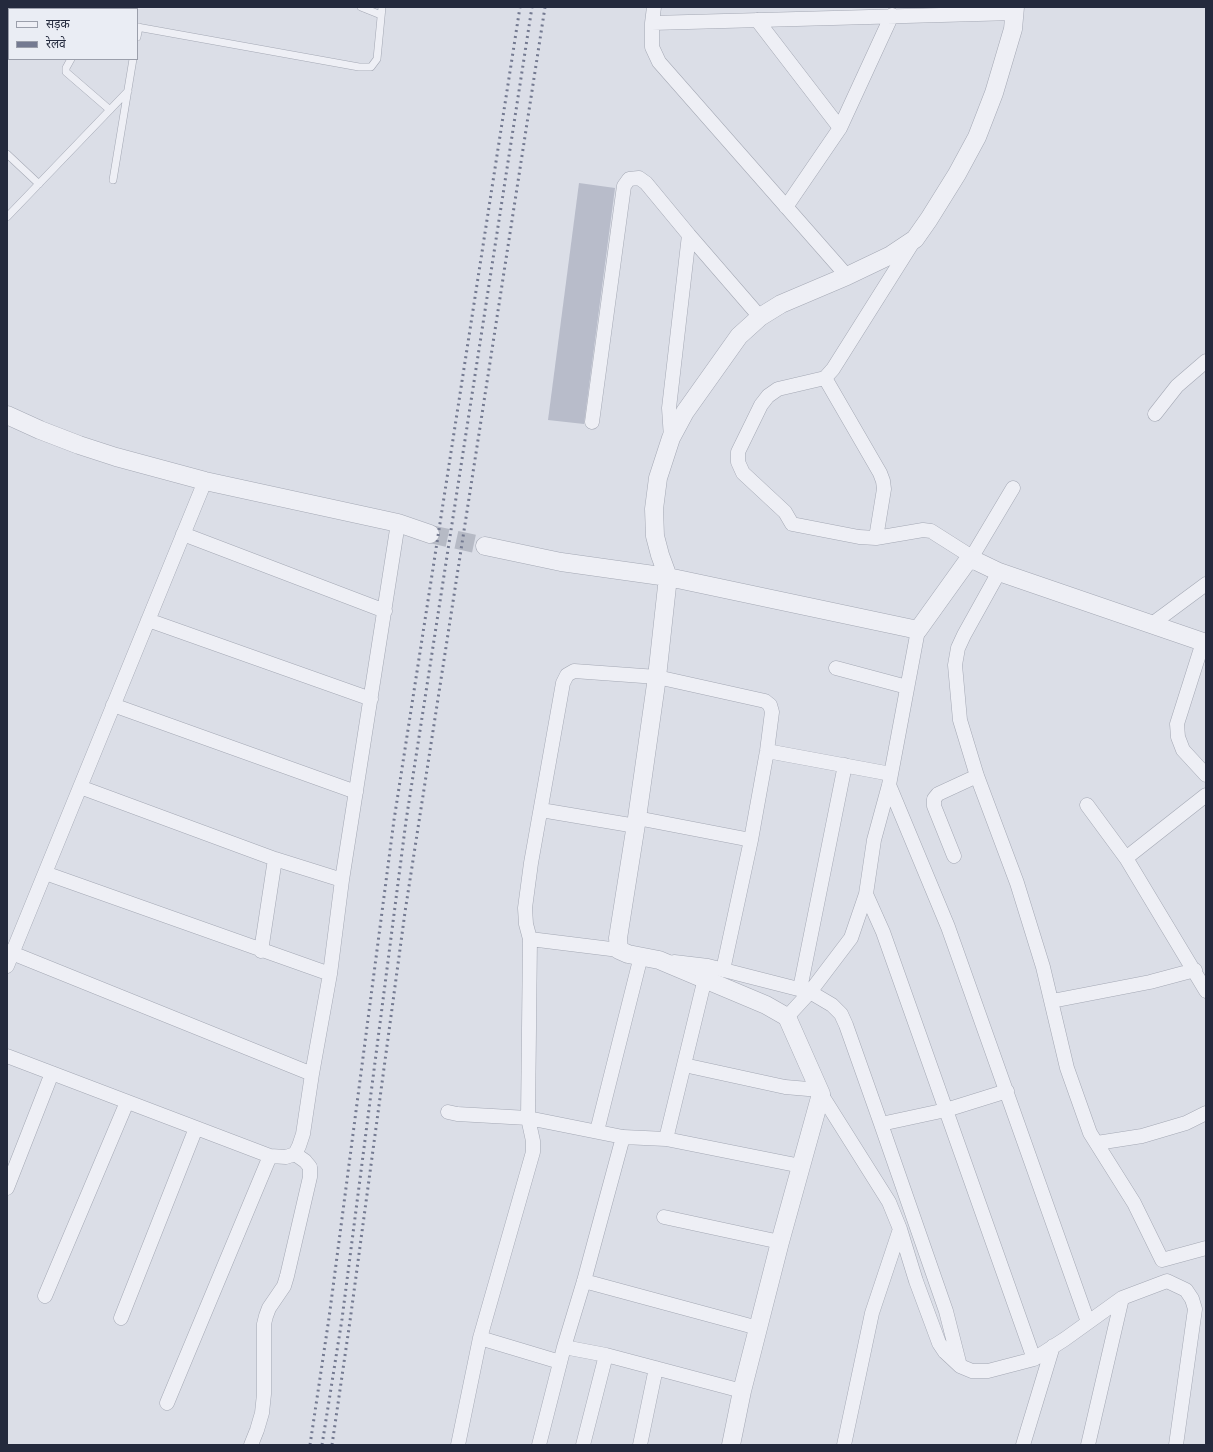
<!DOCTYPE html>
<html>
<head>
<meta charset="utf-8">
<style>
	body { margin:0 }
	#map { position:relative; width:1213px; height:1452px; overflow:hidden; background:#dbdee7; font-family:Inter,"Noto Sans Devanagari",sans-serif }
	canvas { display:block }
	.frame { position:absolute; inset:0; border:8px solid #242a3d; pointer-events:none }
	.legend { position:absolute; left:8px; top:8px; width:130px; height:52px; box-sizing:border-box; background:#eaedf4; border:1px solid #9b9fab; margin:0; padding:5px 7px; list-style:none; font-size:12px; color:#242a3d }
	.legend li { display:flex; align-items:center; gap:8px; height:20px }
	.legend b { width:20px; border:1px solid #9b9fab }
</style>
</head>
<body>
<div id="map">
<canvas width="1213" height="1452"></canvas>
<div class="frame"></div>
<ul class="legend">
<li><b style="height:5px;background:#eeeff5"></b>सड़क</li>
<li><b style="height:5px;background:#747a91"></b>रेलवे</li>
</ul>
</div>
<script>
const context = document.querySelector('canvas').getContext('2d');
context.lineJoin = 'round';
function fillPath(path, color) {
  context.fillStyle = color;
  context.fill(path, 'evenodd');
}
function shape(rows) {
  const path = new Path2D();
  for (const r of rows) {
    path.moveTo(r[0], r[1]);
    for (let i = 2; i < r.length; i += 2) path.lineTo(r[i], r[i + 1]);
  }
  return path;
}
function stroke(path, color, width, dash) {
  context.strokeStyle = color;
  context.lineWidth = width;
  context.lineCap = dash ? 'butt' : 'round';
  context.setLineDash(dash || []);
  context.stroke(path);
}
fillPath(shape([
	[579,183,615,188,584,424,548,420]
]), '#b8bcca');
stroke(shape([
	[430,534,485,546]
]), '#b6bac5', 18, [18, 9]);
const service = shape([
	[361,7,381,15],
	[111,9,113,7],
	[137,27,359,67,371,67,377,59,382,7],
	[137,37,139,27],
	[71,59,66,68,66,72,110,110],
	[7,154,39,184],
	[113,180,133,59],
	[7,217,128,91]
]);
const minor = shape([
	[654,7,652,23,652,47,659,62,847,276],
	[757,20,840,128],
	[652,23,1014,13],
	[786,207,840,128,892,15],
	[913,242,833,369,825,378,778,389,768,396,761,405,738,452,738,462,743,473,785,512,792,524,859,537,876,538,923,530,931,531,972,557],
	[825,378,880,473,883,481,884,489,876,538],
	[1155,414,1177,386,1206,361],
	[592,422,624,186,629,179,639,178,646,183,689,235,760,317],
	[671,438,669,408,689,235],
	[183,534,385,611],
	[970,560,1013,488],
	[999,572,964,635,958,648,955,665,960,720,977,776,1017,883,1043,967,1067,1068,1090,1133,1134,1203,1162,1260,1206,1248],
	[148,620,371,699],
	[1152,624,1206,584],
	[1203,642,1177,724,1178,737,1183,750,1206,775],
	[836,668,907,687],
	[113,705,356,792],
	[767,751,891,774],
	[889,785,948,927,1088,1322],
	[80,787,275,859,342,880],
	[1087,805,1126,858,1206,991],
	[541,810,636,826],
	[637,818,751,840],
	[954,856,934,806,934,799,938,794,977,776],
	[1126,858,1206,795],
	[45,873,330,974],
	[866,894,883,932,1034,1359],
	[530,939,619,950],
	[7,951,312,1074,303,1134,299,1146,295,1154,286,1157,270,1156,7,1056],
	[261,951,275,859],
	[674,962,708,966,810,992,832,1005,841,1014,846,1025,881,1124,946,1110,1007,1091],
	[7,966,205,481],
	[800,989,845,765],
	[1052,1001,1150,982,1195,970],
	[787,1017,810,992,851,938,866,894,874,840,889,785,918,630],
	[684,1065,785,1087,820,1090],
	[312,1074,330,974,342,880,398,523],
	[821,1094,889,1202,900,1229,916,1281,939,1343,945,1352,960,1366,972,1371,988,1371,1034,1359,1065,1339,1122,1298,1167,1281,1186,1290,1192,1299,1195,1309,1176,1445],
	[448,1112,457,1114,528,1118,623,1137,666,1139,801,1166],
	[881,1124,946,1311,960,1366],
	[597,1131,641,956],
	[666,1139,707,970],
	[1097,1143,1142,1136,1186,1123,1206,1113],
	[7,1188,52,1073],
	[664,1217,780,1242],
	[584,1281,758,1328],
	[45,1296,127,1102],
	[121,1318,196,1128],
	[480,1338,560,1362],
	[564,1347,606,1355],
	[167,1403,270,1156],
	[251,1445,257,1430,262,1413,264,1394,264,1324,266,1316,269,1308,284,1286,287,1276,310,1177,310,1167,305,1161,295,1154],
	[458,1445,480,1338,533,1152,533,1141,528,1118,530,939,526,924,525,908,531,863,563,683,567,675,574,671,657,677,765,701,770,705,772,712,767,751,751,840,723,970],
	[539,1445,564,1347,584,1281,623,1137],
	[583,1445,606,1355,742,1391],
	[640,1445,656,1368],
	[844,1445,872,1313,900,1229],
	[1023,1445,1053,1346],
	[1088,1445,1122,1298]
]);
const tertiary = shape([
	[7,415,40,430,79,445,116,457,205,481,398,523,430,534],
	[485,546,561,562,668,577,918,630,966,563,970,560,976,561,999,572,1206,643],
	[731,1445,742,1391,780,1242,821,1094,787,1017,766,1005,659,960,628,954,619,950,618,938,637,818,657,677,668,577,660,555,655,536,654,509,658,478,671,438,685,412,739,336,760,317,781,304,847,276,891,255,915,239,929,219,957,174,977,137,994,93,1013,29,1015,7]
]);
stroke(service, '#a4a8b4', 8);
stroke(minor, '#a4a8b4', 15);
stroke(tertiary, '#a4a8b4', 19);
stroke(service, '#eeeff5', 7);
stroke(minor, '#eeeff5', 14);
stroke(tertiary, '#eeeff5', 18);
stroke(shape([
	[310,1445,329,1318,394,820,520,7],
	[322,1445,342,1319,406,821,532,7],
	[332,1445,350,1321,405,912,545,7]
]), '#747a91', 3, [2, 4]);
</script>
</body>
</html>
